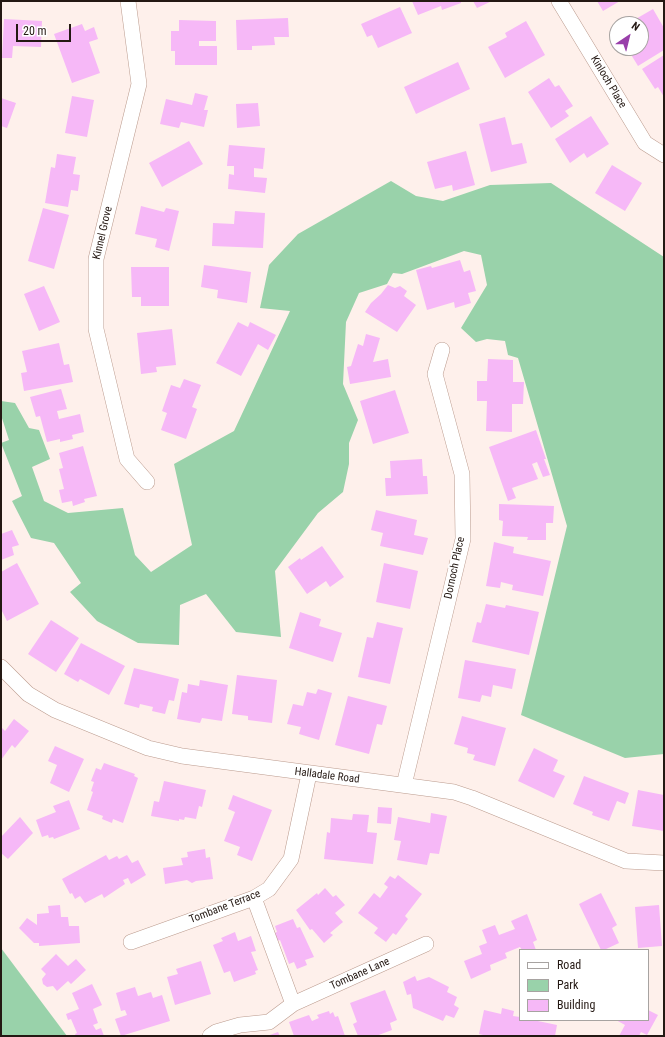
<!DOCTYPE html>
<html>
<head>
<meta charset="utf-8">
<style>
	body { margin:0 }
	#map { position:relative; width:665px; height:1037px; overflow:hidden; background:#fef0eb; font-family:"Roboto Condensed",sans-serif }
	canvas { display:block }
	.frame { position:absolute; inset:0; border:2px solid #241813; pointer-events:none }
	.legend { position:absolute; left:519px; top:949px; width:130px; height:72px; box-sizing:border-box; background:#fff; border:1px solid #a7a3a1; margin:0; padding:5px 7px; list-style:none; font-size:12px; color:#241813 }
	.legend li { display:flex; align-items:center; gap:8px; height:20px }
	.legend b { width:20px; border:1px solid #a7a3a1 }
	.north { position:absolute; left:609px; top:16px; width:40px; height:40px; box-sizing:border-box; background:#fff; border:1px solid #a7a3a1; border-radius:50%; rotate:35deg; font-size:11px; font-weight:700; line-height:16px; text-align:center; color:#241813 }
	.north::after { content:''; display:block; margin:auto; width:14px; height:18px; background:#993faa; clip-path:polygon(50% 0,100% 100%,50% 72%,0 100%) }
	.scale { position:absolute; left:16px; top:24px; width:55px; height:18px; box-sizing:border-box; border:2px solid #241813; border-top:0; padding-left:5px; font-size:12px; line-height:14px; white-space:nowrap; color:#241813; -webkit-text-stroke:3px #fff; paint-order:stroke }
</style>
</head>
<body>
<div id="map">
<canvas width="665" height="1037"></canvas>
<div class="frame"></div>
<ul class="legend">
<li><b style="height:5px;background:#fff"></b>Road</li>
<li><b style="height:11px;background:#99d2aa"></b>Park</li>
<li><b style="height:11px;background:#f6b8f7"></b>Building</li>
</ul>
<div class="north">N</div>
<div class="scale">20 m</div>
</div>
<script>
const context = document.querySelector('canvas').getContext('2d');
context.lineJoin = 'round';
function fillPath(path, color) {
  context.fillStyle = color;
  context.fill(path, 'evenodd');
}
function shape(rows) {
  const path = new Path2D();
  for (const r of rows) {
    path.moveTo(r[0], r[1]);
    for (let i = 2; i < r.length; i += 2) path.lineTo(r[i], r[i + 1]);
  }
  return path;
}
function stroke(path, color, width, dash) {
  context.strokeStyle = color;
  context.lineWidth = width;
  context.lineCap = dash ? 'butt' : 'round';
  context.setLineDash(dash || []);
  context.stroke(path);
}
function label(font, color, halo, rows, align = 'center') {
  context.font = font + ' "Roboto Condensed",sans-serif';
  context.lineWidth = 3.5;
  context.setLineDash([]);
  context.textBaseline = 'middle';
  context.strokeStyle = halo;
  context.fillStyle = color;
  for (const [text, x, y, turn = 0] of rows) {
    context.save();
    context.translate(x, y);
    context.rotate((+turn || 0) * Math.PI / 180);
    context.textAlign = isNaN(turn) ? turn : align;
    if (halo) context.strokeText(text, 0, 0);
    context.fillText(text, 0, 0);
    context.restore();
  }
}
fillPath(shape([
	[391,181,416,196,443,201,490,185,551,183,664,257,664,754,625,758,521,715,567,526,518,358,508,355,505,341,487,339,476,342,461,328,487,285,481,255,464,251,402,274,393,273,387,284,359,293,346,322,343,384,358,420,349,443,349,464,343,492,318,513,275,571,281,637,236,632,206,594,180,605,179,645,138,643,97,621,70,592,81,583,54,543,31,538,12,501,22,496,1,443,9,440,1,415,1,401,15,403,29,428,39,430,50,459,32,467,44,501,68,513,123,508,135,555,151,572,192,545,174,464,234,431,290,311,260,308,269,265,298,234],
	[1,948,67,1036,1,1036]
]), '#99d2aa');
fillPath(shape([
	[412,1,461,1,461,3,442,10,441,6,418,15],
	[473,1,492,1,477,8],
	[597,1,620,1,603,11],
	[400,7,412,33,378,48,372,35,367,37,361,24],
	[653,9,664,28,664,50,638,66,627,48,641,48,641,36,643,35,641,24,636,24,634,20],
	[288,18,289,37,274,37,275,45,252,46,252,50,237,50,236,20],
	[4,19,42,21,41,47,13,46,12,58,2,58],
	[179,20,216,21,216,41,199,41,199,46,217,46,217,65,175,65,175,51,171,51,171,31,179,31],
	[526,21,545,55,505,78,488,47,507,37,505,33],
	[82,24,85,31,94,27,98,39,89,42,100,73,72,83,54,34],
	[664,55,664,97,658,87,655,89,642,69],
	[458,62,470,89,416,114,404,87],
	[549,78,555,87,559,85,573,106,565,111,569,116,551,128,528,92],
	[195,93,208,96,204,110,208,110,204,127,181,122,179,128,160,124,166,99,192,105],
	[72,96,94,100,87,137,65,133],
	[1,98,16,103,7,128,1,126],
	[258,103,260,126,237,128,236,104],
	[591,116,609,144,587,158,584,153,570,163,555,139],
	[505,117,512,145,522,143,527,163,491,172,479,124],
	[189,141,203,164,162,187,149,163],
	[229,145,265,148,263,169,254,168,254,177,267,178,265,193,228,189,229,174,234,175,234,166,227,166],
	[466,151,475,185,453,191,452,185,435,189,427,162],
	[57,154,76,157,73,174,80,175,78,191,71,190,68,207,45,203,51,167,55,168],
	[612,165,642,183,625,211,595,193],
	[141,206,164,212,166,208,179,211,169,251,155,247,157,239,135,234],
	[43,208,69,215,54,269,28,261],
	[235,211,265,213,263,248,212,246,213,223,234,224],
	[460,260,464,272,470,270,476,291,468,293,471,303,455,308,454,302,427,310,416,270,431,266,432,268],
	[204,265,251,272,247,303,217,298,218,290,201,287],
	[131,267,169,267,169,306,141,306,141,297,132,297],
	[388,285,395,288,400,286,407,291,404,296,416,305,397,332,365,312,371,303,381,294],
	[44,286,60,322,39,331,24,294],
	[238,322,248,327,250,322,276,335,268,350,258,344,241,376,216,363],
	[172,329,176,365,156,367,157,372,141,374,137,333],
	[366,334,380,338,373,362,388,359,391,377,350,384,347,367,351,366,358,344,363,346],
	[59,343,64,365,69,364,73,382,24,391,21,373,27,372,22,351],
	[488,359,513,360,513,382,524,382,523,404,512,404,512,432,486,431,487,401,477,401,477,381,487,381],
	[184,379,201,385,192,407,197,409,186,439,161,430,167,413,162,411,171,385,180,388],
	[61,389,67,409,57,411,59,419,80,414,84,432,72,435,73,439,60,442,60,439,47,442,40,416,36,417,30,397],
	[395,390,409,433,373,444,360,401],
	[536,430,546,459,544,459,550,475,543,477,537,462,532,464,538,479,512,488,516,498,508,501,489,447],
	[83,446,97,496,84,499,85,502,73,506,72,501,62,503,59,490,64,489,59,469,63,468,59,453],
	[422,459,423,476,427,476,428,494,386,496,385,478,391,478,390,461],
	[499,504,554,506,553,523,546,523,546,540,527,540,528,537,502,536,503,521,499,520],
	[376,510,417,520,414,535,428,538,423,555,380,546,383,533,371,530],
	[12,530,19,545,12,547,14,555,1,560,1,534],
	[494,542,514,547,513,553,551,561,543,596,512,590,513,585,501,582,500,588,486,586],
	[322,546,344,577,330,587,326,581,307,594,288,567,300,558,301,560],
	[17,563,39,604,7,621,1,609,1,572],
	[384,563,418,571,410,609,376,602],
	[486,604,505,608,506,605,539,612,529,655,472,642,477,622,481,623],
	[300,612,321,619,319,626,342,633,333,662,289,648],
	[51,620,79,638,56,672,28,654],
	[377,622,403,628,390,684,358,677,367,637,373,638],
	[81,643,125,666,109,695,80,679,78,682,64,674],
	[465,660,516,669,512,689,493,685,491,697,482,695,480,702,458,698],
	[134,668,179,679,174,701,169,700,165,714,152,711,153,707,140,704,139,708,124,704],
	[237,675,277,680,272,723,248,720,248,716,232,714],
	[200,680,228,685,222,721,202,718,200,723,177,719,182,692,187,693,188,684,199,686],
	[318,689,332,693,319,740,299,734,301,727,287,724,293,704,303,706,307,692,316,694],
	[348,696,387,706,382,725,377,724,369,754,335,745],
	[462,716,506,728,495,766,473,760,475,755,467,753,468,748,454,744],
	[14,719,29,731,15,748,12,745,1,760,1,727,5,731],
	[55,746,84,759,69,792,50,783,57,765,48,761],
	[534,748,558,760,553,771,565,776,554,798,518,781],
	[104,763,135,774,134,776,138,778,123,823,113,819,112,823,102,819,103,816,87,810,93,792,91,791,94,782,91,781,96,768,101,770],
	[584,776,629,793,625,804,617,801,609,821,592,815,593,812,573,804],
	[164,781,206,790,202,807,199,806,196,819,185,817,184,820,179,819,179,821,151,816,154,801,159,802],
	[638,790,664,795,664,831,632,826],
	[233,795,272,810,252,861,237,855,240,847,224,841,235,812,228,809],
	[69,800,80,829,54,839,53,837,49,838,48,835,42,837,36,820,56,812,53,806],
	[378,807,392,808,391,824,377,823],
	[431,813,447,816,439,854,430,853,427,865,397,860,401,841,394,840,398,817,430,823],
	[353,814,369,815,367,832,377,833,373,864,324,859,327,832,330,833,331,818,352,820],
	[20,817,33,833,8,859,1,853,1,837],
	[205,849,206,858,210,857,213,879,196,881,192,883,187,880,165,884,163,868,183,865,181,858,188,857,187,852],
	[106,855,109,860,117,856,119,859,127,855,132,863,138,860,146,875,131,884,128,878,123,880,125,884,104,898,102,894,85,903,80,896,75,899,72,893,70,894,62,879],
	[398,875,422,894,405,916,408,919,396,935,393,933,386,942,374,933,378,928,358,913,374,893,380,898,388,887,384,884,390,876,395,879],
	[325,888,333,897,336,895,345,905,335,913,343,922,330,933,333,935,324,943,312,929,310,930,296,910,317,893,318,895],
	[601,893,617,925,612,928,619,943,604,950,601,950,579,904],
	[60,905,61,917,68,917,69,926,79,926,80,943,39,946,39,943,34,943,19,928,27,918,37,925,37,914,49,913,48,906],
	[659,905,662,946,638,948,635,907],
	[527,914,537,940,533,942,536,950,522,950,520,947,505,953,507,958,490,965,491,970,471,979,464,961,482,954,479,946,487,943,482,930,495,925,499,935,515,929,511,921],
	[293,919,297,928,300,927,314,957,305,960,307,965,297,969,294,962,289,964,280,940,275,942,272,934,277,932,275,926],
	[235,932,238,941,251,936,256,951,251,952,258,970,255,971,256,974,234,982,230,971,224,973,213,945,223,941,221,938],
	[56,954,68,966,76,959,86,970,71,984,68,981,57,991,53,986,47,987,43,984,42,979,46,974,41,969],
	[201,961,211,994,175,1005,167,977,178,974,176,969],
	[415,976,417,981,429,977,449,987,447,992,457,997,454,1005,459,1008,454,1018,446,1015,443,1021,413,1008,411,994,407,995,403,982],
	[92,984,102,1005,93,1009,98,1023,93,1025,96,1030,101,1028,104,1036,76,1036,75,1034,77,1033,71,1019,68,1020,66,1014,79,1009,72,993],
	[135,987,138,996,151,992,153,998,162,995,170,1021,121,1036,115,1019,127,1015,125,1010,121,1011,116,993],
	[385,990,397,1020,390,1023,392,1030,376,1036,358,1036,353,1024,357,1022,350,1003],
	[502,1008,514,1011,513,1016,520,1017,520,1020,533,1020,557,1025,555,1036,487,1036,479,1034,484,1010,501,1014],
	[648,1010,658,1015,647,1035,641,1032,639,1036,619,1036,625,1025,616,1020,648,1020],
	[329,1011,330,1014,333,1012,335,1017,338,1016,345,1036,294,1036,289,1022,309,1015,312,1021,319,1018,317,1015],
	[278,1032,280,1036,267,1036]
]), '#f6b8f7');
const minor = shape([
	[128,1,139,84,96,259,96,329,127,459,147,482],
	[559,1,645,143,664,155],
	[1,667,28,694,55,710,148,748,182,756,454,792,472,798,626,861,664,863],
	[404,785,463,539,462,474,435,374,442,350],
	[254,898,293,1004],
	[131,942,254,898,269,889,291,859,309,774],
	[210,1036,216,1032,240,1025,269,1022,293,1004,426,944]
]);
stroke(minor, '#bb9b8e', 16);
stroke(minor, '#fff', 15);
label('11px', '#241813', '#fff', [
	["Kinloch Place",608,82,59],
	["Kinnel Grove",103,233,-77],
	["Dornoch Place",455,568,-78],
	["Halladale Road",327,776,7],
	["Tombane Terrace",225,907,-21],
	["Tombane Lane",360,974,-24]
]);
</script>
</body>
</html>
